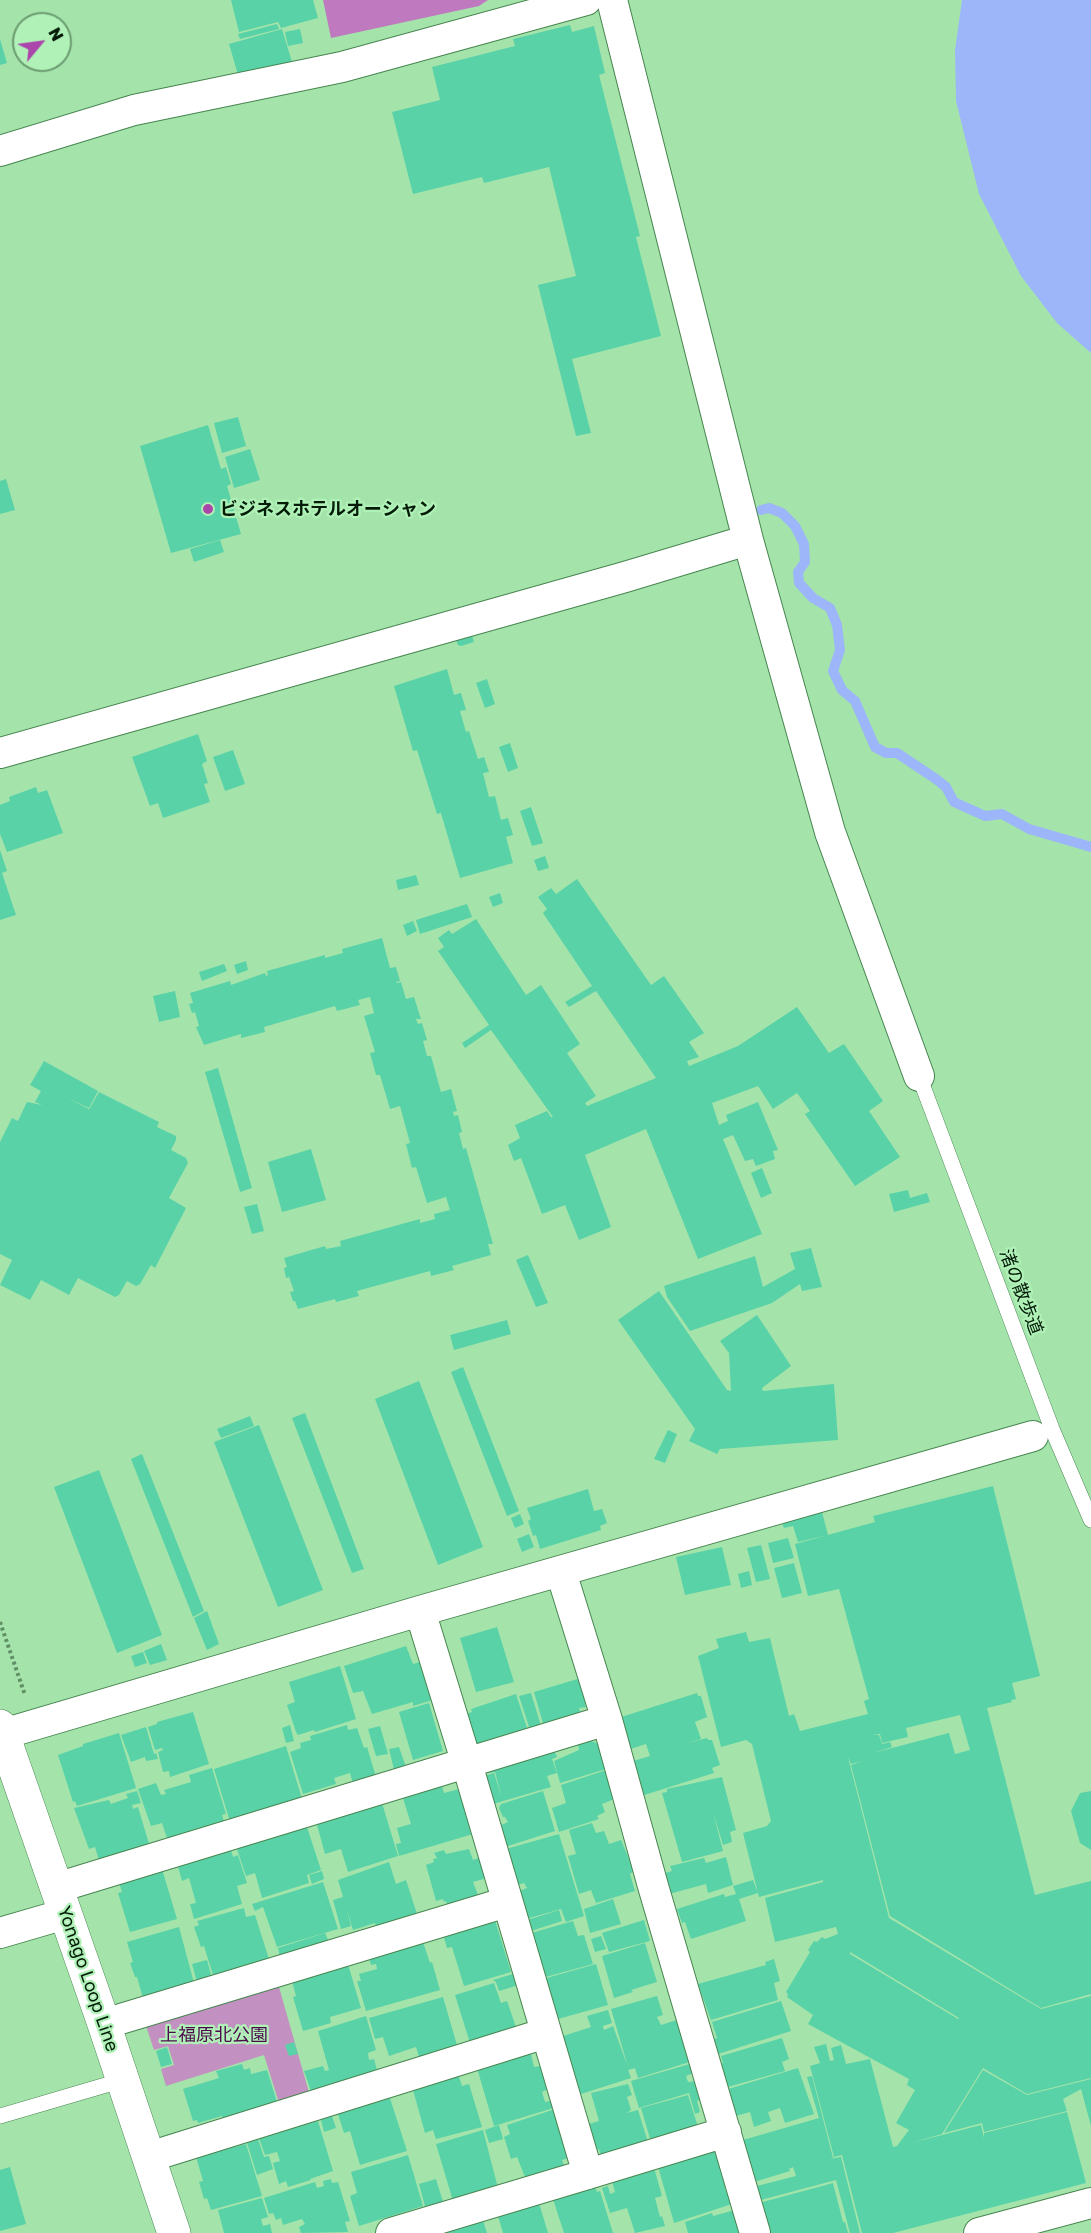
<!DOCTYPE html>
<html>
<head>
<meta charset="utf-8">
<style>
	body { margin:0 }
	#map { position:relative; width:1091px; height:2233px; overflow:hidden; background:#a4e4aa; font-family:"Golos Text",sans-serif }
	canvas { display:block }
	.north { position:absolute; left:12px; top:12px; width:60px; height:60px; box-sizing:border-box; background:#b0f1b7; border:2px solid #6b9b71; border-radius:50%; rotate:61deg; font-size:16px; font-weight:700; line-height:24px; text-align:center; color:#031b07 }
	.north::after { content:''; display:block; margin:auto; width:21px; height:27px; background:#ab46ab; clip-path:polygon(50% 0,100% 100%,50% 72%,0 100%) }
</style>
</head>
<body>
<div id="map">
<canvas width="1091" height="2233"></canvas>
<div class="north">N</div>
</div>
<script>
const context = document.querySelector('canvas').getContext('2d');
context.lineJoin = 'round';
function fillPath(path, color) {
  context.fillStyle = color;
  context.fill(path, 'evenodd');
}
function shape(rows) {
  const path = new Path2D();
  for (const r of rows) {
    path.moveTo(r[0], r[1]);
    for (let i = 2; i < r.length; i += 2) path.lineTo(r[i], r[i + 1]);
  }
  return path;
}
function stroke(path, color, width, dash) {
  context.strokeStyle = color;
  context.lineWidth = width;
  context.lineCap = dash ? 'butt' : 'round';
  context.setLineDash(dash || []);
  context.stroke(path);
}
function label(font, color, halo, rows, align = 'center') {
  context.font = font + ' "Golos Text","Noto Sans JP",sans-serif';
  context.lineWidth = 4.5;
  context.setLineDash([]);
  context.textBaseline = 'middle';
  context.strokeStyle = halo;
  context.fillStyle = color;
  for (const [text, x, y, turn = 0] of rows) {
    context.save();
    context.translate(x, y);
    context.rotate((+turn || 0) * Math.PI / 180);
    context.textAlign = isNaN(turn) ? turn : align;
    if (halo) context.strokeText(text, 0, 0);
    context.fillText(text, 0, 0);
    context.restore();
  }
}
fillPath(shape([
	[277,1980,310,2096,280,2106,264,2055,166,2086,161,2069,174,2065,168,2046,154,2050,145,2023]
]), '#c391c1');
fillPath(shape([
	[323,0,488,0,479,6,331,38]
]), '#bf79be');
fillPath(shape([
	[962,0,1091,0,1091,353,1057,323,1021,276,979,194,956,101,955,50]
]), '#9cb6f9');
stroke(shape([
	[761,510,769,508,782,513,795,526,804,544,805,562,798,572,799,583,813,598,830,608,837,625,840,650,833,671,842,690,855,701,875,747,886,753,897,753,936,779,946,787,954,802,985,816,1002,814,1029,829,1091,847]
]), '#9cb6f9', 10);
fillPath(shape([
	[231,0,313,0,318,18,281,28,278,22,239,32],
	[277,24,279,29,240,39,238,34],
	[570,25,572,32,594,26,605,73,599,75,640,236,636,237,661,336,572,359,591,433,576,436,538,285,576,276,549,167,484,183,482,177,413,194,392,112,440,100,432,67,515,46,513,39],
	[282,29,292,62,239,78,229,44],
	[300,29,303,43,288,46,285,32],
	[0,39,7,63,0,65],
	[238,417,246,446,222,453,214,423],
	[208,425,221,469,226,467,231,484,227,486,241,534,171,553,140,446],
	[250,449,260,480,234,488,225,457],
	[6,479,15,510,0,514,0,481],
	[220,540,224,552,194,562,190,549],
	[472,635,474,642,461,646,458,645,456,640],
	[447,669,454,695,461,693,466,710,460,711,466,732,469,731,478,759,484,757,489,772,483,773,489,797,495,796,501,820,508,818,513,835,506,837,513,863,460,878,441,813,437,814,417,750,413,751,394,686],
	[487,679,495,704,485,708,476,683],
	[198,734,207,761,202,764,208,783,204,784,210,802,163,818,158,803,150,806,132,757],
	[510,743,518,768,508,772,499,747],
	[233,750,245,784,225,791,213,757],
	[36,787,38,793,47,790,63,833,7,852,0,834,0,805,10,801,9,797],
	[531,807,543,843,532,846,520,811],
	[0,850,7,871,2,873,16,915,0,920],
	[545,856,549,868,538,871,534,860],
	[416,875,419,885,398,890,396,880],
	[577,879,651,985,664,976,704,1033,689,1042,699,1057,687,1061,689,1066,738,1046,797,1007,829,1053,844,1044,883,1101,869,1111,900,1157,855,1186,805,1114,810,1111,797,1093,773,1109,758,1086,712,1103,719,1125,728,1121,726,1115,758,1102,778,1150,773,1151,775,1159,756,1166,753,1159,745,1161,733,1135,723,1139,762,1234,698,1259,646,1129,585,1155,611,1227,579,1240,565,1205,542,1214,521,1158,514,1161,508,1145,520,1138,515,1125,547,1111,551,1117,553,1117,491,1030,465,1048,462,1043,489,1025,438,951,444,947,438,938,449,930,452,934,476,919,526,995,541,985,580,1044,567,1053,596,1096,585,1103,587,1106,656,1078,596,991,569,1007,565,1002,592,986,543,913,547,909,538,897,551,888,556,894],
	[500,893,503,903,493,907,489,897],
	[467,904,472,917,420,934,416,920],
	[413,921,417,931,407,936,403,925],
	[382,938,390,968,396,967,400,981,396,982,397,983,401,982,406,999,414,997,421,1019,416,1019,418,1024,422,1023,427,1040,423,1041,427,1056,431,1056,441,1092,451,1089,457,1111,453,1112,454,1116,458,1115,462,1132,459,1133,463,1149,466,1148,493,1244,488,1244,491,1255,452,1266,454,1270,431,1276,430,1271,357,1291,359,1296,336,1302,335,1299,298,1309,295,1301,293,1301,290,1292,294,1291,289,1277,286,1278,284,1268,287,1267,284,1258,325,1246,326,1249,341,1246,340,1241,420,1219,420,1223,435,1219,434,1214,450,1210,446,1197,427,1203,416,1167,412,1168,406,1144,410,1143,400,1106,390,1109,380,1075,376,1075,370,1053,375,1052,364,1016,374,1013,370,997,358,1000,360,1005,337,1011,335,1006,264,1027,265,1032,241,1038,241,1034,204,1045,196,1027,199,1026,195,1012,192,1013,189,1004,193,1003,190,993,230,981,231,985,265,973,266,976,268,975,267,971,325,955,325,958,343,953,342,949],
	[246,961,248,970,237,974,234,965],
	[224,964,227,971,202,981,199,972],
	[175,991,180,1017,159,1022,153,996],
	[44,1061,98,1091,89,1108,67,1098,89,1109,87,1113,99,1092,159,1122,157,1127,176,1136,176,1140,171,1150,186,1158,188,1163,169,1198,186,1208,155,1268,151,1265,140,1284,136,1286,127,1281,119,1295,115,1297,78,1278,69,1295,41,1280,30,1300,0,1285,12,1260,0,1254,0,1142,12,1118,18,1121,27,1102,42,1105,35,1102,41,1091,30,1085],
	[218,1068,252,1188,240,1192,205,1072],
	[311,1149,326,1200,282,1212,268,1162],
	[762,1168,772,1193,761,1198,751,1173],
	[908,1190,910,1198,927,1193,930,1202,894,1212,889,1194],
	[257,1204,264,1231,252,1234,244,1207],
	[811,1248,822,1287,802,1291,800,1284,772,1303,690,1331,667,1297,664,1286,755,1256,763,1287,795,1269,790,1253],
	[528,1255,548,1303,536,1307,516,1260],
	[659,1291,727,1390,731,1391,729,1353,720,1341,757,1315,791,1366,762,1388,763,1391,834,1384,838,1440,720,1449,717,1454,689,1441,695,1429,618,1320],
	[507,1320,511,1334,454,1350,450,1335],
	[463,1367,519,1511,507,1516,451,1372],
	[419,1381,483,1547,438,1565,375,1399],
	[305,1413,364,1569,352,1573,292,1418],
	[250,1416,254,1426,221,1438,217,1429],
	[259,1425,323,1590,278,1607,214,1442],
	[668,1430,677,1434,665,1463,654,1459],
	[142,1454,204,1611,193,1617,131,1459],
	[99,1470,162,1635,117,1653,54,1487],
	[993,1486,1040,1676,1012,1683,1016,1699,1011,1700,1012,1702,987,1708,1035,1895,1091,1881,1091,1994,1041,2008,890,1916,851,1765,863,1761,851,1764,848,1757,889,1918,1041,2009,1091,1996,1091,2078,1027,2094,983,2068,942,2134,911,2143,981,2125,984,2138,984,2133,1067,2112,1086,2183,893,2233,862,2233,842,2155,834,2157,810,2066,820,2063,814,2047,826,2044,830,2061,834,2060,831,2048,841,2045,846,2064,870,2059,893,2147,897,2146,909,2130,896,2123,915,2090,907,2085,909,2079,808,2024,813,2015,787,1997,788,1994,786,1992,810,1952,808,1950,814,1941,817,1942,822,1937,825,1939,838,1934,836,1927,775,1942,765,1898,823,1882,823,1880,759,1897,743,1833,767,1826,771,1821,752,1744,746,1740,721,1747,698,1656,719,1648,716,1639,746,1632,749,1642,770,1638,789,1716,794,1714,800,1731,868,1714,864,1701,869,1699,839,1589,808,1596,795,1544,875,1522,873,1516],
	[960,1715,970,1750,955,1754,949,1733,873,1753,892,1747,890,1742,882,1744,879,1735,872,1735,880,1734,882,1743,908,1737,906,1728],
	[850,1952,959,2018,958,2019,850,1954],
	[588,1489,594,1511,602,1509,607,1523,600,1526,601,1530,540,1549,536,1535,533,1536,528,1521,531,1519,527,1508],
	[822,1512,828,1535,798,1542,793,1526,784,1528,782,1523],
	[520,1514,524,1524,515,1528,511,1518],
	[529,1534,534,1547,522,1552,517,1539],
	[788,1538,794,1558,773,1563,768,1543],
	[761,1545,770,1579,756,1582,747,1548],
	[722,1547,731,1585,685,1595,676,1557],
	[794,1563,802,1593,782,1598,774,1568],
	[749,1571,752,1585,741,1588,738,1574],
	[207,1611,219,1644,207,1650,194,1618],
	[497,1627,514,1682,476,1692,460,1638],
	[161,1644,167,1660,150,1665,144,1651],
	[406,1646,413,1664,420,1662,433,1700,413,1706,413,1702,372,1714,363,1691,353,1693,344,1666],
	[143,1652,147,1663,135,1667,131,1656],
	[340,1666,356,1719,315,1732,314,1730,298,1735,296,1732,287,1705,295,1702,289,1682],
	[581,1678,588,1703,585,1704,586,1707,579,1708,581,1715,544,1727,534,1692],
	[531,1693,542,1729,531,1733,519,1696],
	[697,1693,698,1696,701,1696,707,1717,695,1722,701,1739,684,1744,707,1738,708,1740,712,1740,720,1765,712,1768,714,1773,641,1796,630,1762,650,1756,646,1744,627,1750,618,1718],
	[516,1694,529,1734,474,1752,462,1715,472,1712,471,1709],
	[429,1703,443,1751,413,1760,399,1712],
	[193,1712,209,1764,170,1777,169,1771,163,1772,158,1752,163,1750,162,1748,155,1750,148,1727,157,1724,157,1722],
	[290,1725,294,1741,286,1743,282,1728],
	[347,1725,348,1730,357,1728,364,1748,367,1747,377,1780,354,1787,350,1773,334,1778,336,1784,303,1794,290,1752,301,1748,300,1743,311,1740,310,1736],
	[380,1726,388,1754,376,1756,368,1729],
	[146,1727,154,1754,156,1753,158,1759,146,1761,145,1757,131,1762,121,1735],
	[119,1733,136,1788,77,1806,75,1801,73,1802,58,1755,83,1746,83,1744],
	[587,1740,600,1744,606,1769,560,1783,554,1761,579,1750,578,1744],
	[286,1746,303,1802,231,1825,214,1769],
	[399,1747,407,1770,395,1774,389,1749],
	[554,1750,557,1757,552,1759,557,1773,547,1776,551,1787,493,1804,484,1776,494,1773,502,1798,495,1772,488,1773,487,1769],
	[212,1768,226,1814,222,1815,225,1824,169,1844,162,1823,151,1826,138,1789,156,1783,161,1795,166,1794,164,1790,191,1782,189,1775],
	[609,1769,617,1798,602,1804,605,1812,597,1816,599,1819,559,1832,552,1808,566,1803,561,1785],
	[722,1777,736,1830,730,1832,732,1842,723,1845,713,1812,723,1851,682,1862,662,1793,667,1792,667,1789],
	[441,1783,444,1793,459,1789,473,1834,399,1856,396,1844,401,1843,397,1828,411,1824,403,1798,408,1797,407,1793],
	[137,1791,141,1803,132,1805,133,1809,138,1807,150,1847,100,1864,95,1847,89,1849,74,1808,109,1800,111,1804,128,1798,126,1794],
	[543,1791,555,1831,505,1847,499,1826,508,1822,505,1817,503,1817,499,1808,501,1804],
	[1091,1791,1091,1850,1080,1843,1071,1811,1080,1793],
	[382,1803,398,1856,348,1872,341,1849,325,1854,317,1825,324,1822,323,1820],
	[592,1823,596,1833,604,1831,609,1844,621,1840,634,1871,630,1874,635,1891,596,1903,591,1890,579,1894,568,1856,576,1854,569,1830],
	[306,1824,321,1870,307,1875,309,1883,262,1898,255,1873,246,1876,236,1846],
	[559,1834,584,1916,566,1922,561,1909,526,1919,517,1892,527,1888,524,1883,514,1886,506,1849],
	[230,1847,233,1857,238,1855,247,1883,237,1886,242,1904,194,1919,190,1904,196,1903,189,1878,182,1881,177,1863],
	[469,1849,473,1860,481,1857,487,1878,473,1882,478,1895,447,1904,446,1901,444,1902,443,1899,436,1901,426,1865,434,1862,433,1859,437,1858,434,1853,444,1850,446,1854],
	[726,1857,733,1885,708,1893,706,1884,669,1894,662,1874,672,1871,670,1866,704,1858,706,1863],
	[389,1862,396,1884,406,1880,417,1914,376,1927,375,1923,353,1930,346,1907,351,1926,341,1929,333,1900,343,1897,338,1880],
	[162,1869,177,1919,130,1932,118,1893,122,1892,119,1883],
	[322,1871,324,1879,312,1884,309,1875],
	[753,1880,758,1893,739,1899,746,1921,691,1939,685,1922,682,1923,677,1909,724,1894,725,1897,736,1894,733,1886],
	[323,1882,338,1929,277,1947,263,1907,255,1911,252,1904],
	[613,1899,621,1924,590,1933,584,1909],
	[244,1908,246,1917,255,1915,269,1959,213,1975,204,1946,201,1947,194,1927,199,1925,197,1921],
	[559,1910,562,1921,528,1932,524,1921],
	[494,1917,511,1972,464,1986,452,1947,447,1948,443,1934],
	[644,1920,650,1941,609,1952,602,1933],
	[573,1921,578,1936,584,1935,593,1964,542,1978,528,1934],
	[179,1927,194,1983,143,1998,137,1977,135,1977,130,1963,133,1962,127,1942],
	[325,1933,329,1942,280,1957,278,1948],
	[601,1936,606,1949,595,1952,591,1939],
	[422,1939,430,1963,432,1962,440,1990,366,2011,357,1981,361,1981,359,1974,377,1969,376,1964,371,1965,368,1954],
	[645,1943,657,1982,631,1990,633,1992,614,1998,602,1956],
	[774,1959,780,1981,774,1983,778,2000,711,2020,698,1984,766,1965,765,1962],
	[207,1960,212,1978,197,1982,192,1964],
	[347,1961,361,2008,330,2017,331,2023,303,2031,293,1997,296,1996,292,1981],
	[596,1964,608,2005,558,2019,548,1984,544,1985,543,1979],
	[516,1973,519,1985,499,1991,496,1982,493,1980],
	[494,1983,501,2003,507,2001,517,2030,470,2043,455,1995],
	[657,1996,663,2015,657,2017,661,2025,680,2019,693,2061,638,2078,635,2068,628,2070,631,2078,578,2095,560,2037,591,2027,587,2016,608,2010,612,2023,603,2026,604,2030,613,2026,628,2067,611,2009],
	[443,1997,457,2045,439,2050,441,2054,420,2060,416,2047,389,2056,383,2037,375,2039,369,2018],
	[781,2001,791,2031,715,2055,711,2040,717,2038,712,2022],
	[366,2016,376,2050,368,2053,369,2060,374,2059,378,2074,312,2094,304,2071,323,2066,325,2071,329,2070,318,2031],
	[782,2038,789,2059,782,2062,785,2071,724,2088,718,2065,723,2063,721,2056],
	[294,2042,298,2054,289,2056,285,2045],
	[167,2047,172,2064,161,2067,156,2051],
	[525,2054,525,2056,531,2054,534,2067,541,2066,548,2089,542,2092,545,2102,555,2100,557,2107,494,2126,477,2068],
	[693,2063,696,2072,686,2076,688,2082,697,2081,703,2098,697,2101,700,2112,695,2114,689,2093,639,2108,631,2081],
	[242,2064,244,2070,250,2068,251,2074,267,2070,277,2102,224,2122,222,2116,198,2123,197,2120,193,2121,183,2089,219,2078,216,2071],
	[798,2068,814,2114,785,2123,780,2108,768,2112,771,2121,754,2127,750,2112,732,2117,725,2090],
	[983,2070,1027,2095,1091,2079,1091,2126,1081,2089,1063,2099,1067,2111,984,2132,982,2123,944,2133],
	[458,2074,462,2086,469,2084,482,2127,436,2139,433,2130,425,2133,413,2090],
	[812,2076,833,2158,829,2159,841,2157,860,2233,850,2233,836,2180,757,2201,753,2187,796,2176,793,2167,789,2169,790,2171,754,2182,743,2140,819,2118,807,2077],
	[628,2084,632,2095,627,2097,631,2110,627,2113,638,2110,648,2142,601,2156,599,2149,594,2151,586,2125,599,2121,591,2093],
	[389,2095,407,2151,360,2165,350,2131,344,2133,338,2114],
	[688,2095,698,2127,651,2142,641,2108],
	[555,2109,572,2157,562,2160,565,2168,547,2174,546,2170,525,2177,517,2157,511,2159,504,2137,510,2134,507,2125],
	[331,2113,336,2128,324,2132,320,2116],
	[318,2121,333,2171,310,2179,311,2180,288,2187,286,2181,279,2184,273,2163,280,2161,277,2152,265,2155,259,2138],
	[499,2125,503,2139,489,2143,485,2130],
	[483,2130,498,2188,453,2201,436,2144],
	[258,2139,264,2157,269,2156,273,2169,257,2175,247,2143],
	[246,2144,262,2196,211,2210,207,2198,204,2199,199,2182,203,2181,196,2157],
	[708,2148,718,2151,730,2186,725,2188,728,2196,731,2195,735,2203,674,2223,657,2163],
	[408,2155,423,2206,359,2226,350,2196,357,2193,351,2172],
	[653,2164,662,2196,655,2198,660,2217,662,2216,665,2226,635,2233,627,2208,610,2213,602,2188,608,2186,610,2194,615,2192,611,2177],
	[10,2167,26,2224,0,2231,0,2170],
	[331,2179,332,2183,338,2182,350,2221,345,2222,348,2232,301,2233,299,2227,305,2224,302,2219,283,2225,281,2218,276,2220,273,2213,269,2214,264,2198,315,2182,317,2188,324,2186,323,2181],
	[436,2179,444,2205,426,2210,419,2184],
	[833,2183,843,2222,845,2222,848,2233,767,2233,759,2203],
	[587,2185,589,2190,595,2187,597,2192,600,2191,613,2233,564,2233,552,2196],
	[262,2198,268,2217,261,2219,263,2226,270,2224,272,2233,224,2233,218,2210],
	[539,2203,548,2233,503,2233,498,2216],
	[735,2210,743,2233,688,2233,685,2222,712,2213,713,2216],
	[482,2217,487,2233,444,2233,444,2232]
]), '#59d2a8');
const service = shape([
	[919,1076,1052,1429,1091,1520],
	[0,2116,123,2080]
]);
const minor = shape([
	[612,0,748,540,830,832,919,1076],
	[0,151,134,110,342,67,586,0],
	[0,753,625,577,748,540],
	[561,1572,607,1720,653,1886,755,2233],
	[420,1611,467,1764,588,2174,726,2132],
	[3,1734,420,1611,1033,1436],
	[56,1888,607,1720],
	[0,1933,65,1914],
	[104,2024,507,1902],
	[149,2157,546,2033],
	[391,2233,588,2174],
	[979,2233,1091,2203]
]);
const secondary = shape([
	[0,1726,104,2024,174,2233]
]);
stroke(service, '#478550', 16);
stroke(minor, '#478550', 32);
stroke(secondary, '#478550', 34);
stroke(shape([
	[0,1622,25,1695]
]), '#608f65', 4, [3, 3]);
stroke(service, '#fff', 15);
stroke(minor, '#fff', 30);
stroke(secondary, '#fff', 33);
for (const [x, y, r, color] of [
	[208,509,6,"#ab46ab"]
]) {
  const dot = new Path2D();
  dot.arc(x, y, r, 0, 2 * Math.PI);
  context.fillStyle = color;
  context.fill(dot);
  stroke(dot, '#b0f1b7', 2);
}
label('bold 18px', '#031b07', '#b0f1b7', [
	["ビジネスホテルオーシャン",220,509]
], 'left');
label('18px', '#031b07', '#b0f1b7', [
	["渚の散歩道",1021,1292,69],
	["Yonago Loop Line",88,1979,71]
]);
label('18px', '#4c0a4d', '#b0f1b7', [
	["上福原北公園",214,2035]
]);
</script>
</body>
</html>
